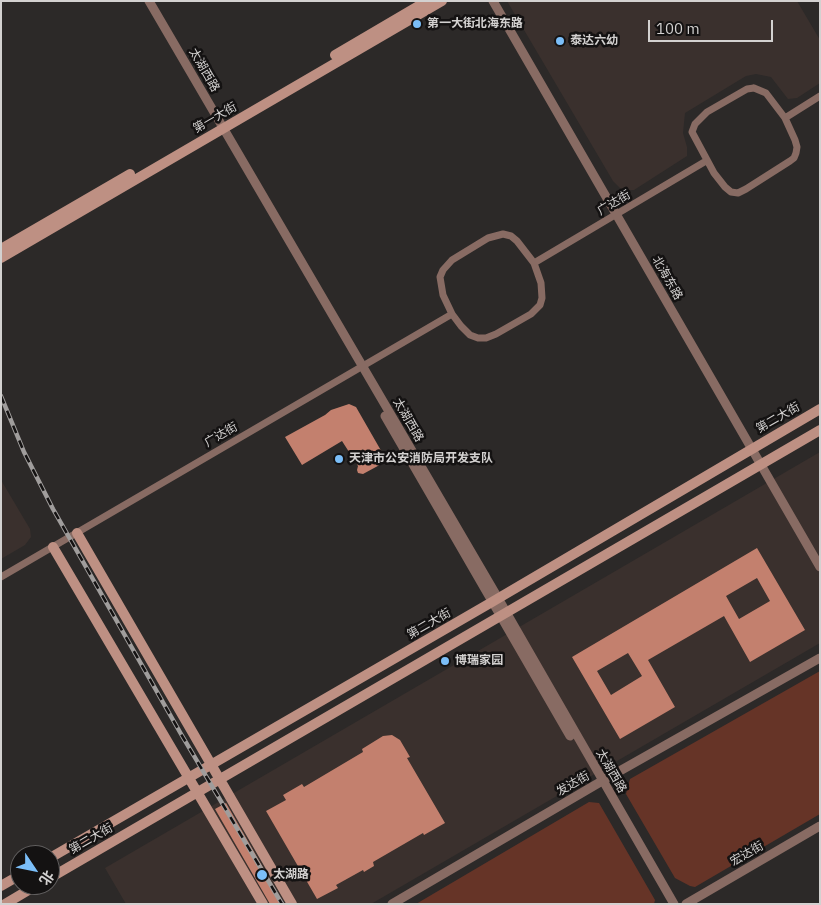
<!DOCTYPE html>
<html>
<head>
<meta charset="utf-8">
<style>
	body { margin:0 }
	#map { position:relative; width:821px; height:905px; overflow:hidden; background:#2c2928; font-family:"IBM Plex Sans","Noto Sans SC",sans-serif }
	canvas { display:block }
	.frame { position:absolute; inset:0; border:2px solid #d3d1d0; pointer-events:none }
	.north { position:absolute; left:10px; top:845px; width:50px; height:50px; box-sizing:border-box; background:#141212; border:1px solid #605e5e; border-radius:50%; rotate:124deg; font-size:14px; font-weight:700; line-height:20px; text-align:center; color:#d3d1d0 }
	.north::after { content:''; display:block; margin:auto; width:18px; height:22px; background:#7bbef8; clip-path:polygon(50% 0,100% 100%,50% 72%,0 100%) }
	.scale { position:absolute; left:648px; top:20px; width:125px; height:22px; box-sizing:border-box; border:2px solid #d3d1d0; border-top:0; padding-left:6px; font-size:15px; line-height:18px; white-space:nowrap; color:#d3d1d0; -webkit-text-stroke:4px #141212; paint-order:stroke }
</style>
</head>
<body>
<div id="map">
<canvas width="821" height="905"></canvas>
<div class="frame"></div>
<div class="north">北</div>
<div class="scale">100 m</div>
</div>
<script>
const context = document.querySelector('canvas').getContext('2d');
context.lineJoin = 'round';
function fillPath(path, color) {
  context.fillStyle = color;
  context.fill(path, 'evenodd');
}
function shape(rows) {
  const path = new Path2D();
  for (const r of rows) {
    path.moveTo(r[0], r[1]);
    for (let i = 2; i < r.length; i += 2) path.lineTo(r[i], r[i + 1]);
  }
  return path;
}
function stroke(path, color, width, dash) {
  context.strokeStyle = color;
  context.lineWidth = width;
  context.lineCap = dash ? 'butt' : 'round';
  context.setLineDash(dash || []);
  context.stroke(path);
}
function label(font, color, halo, rows, align = 'center') {
  context.font = font + ' "IBM Plex Sans","Noto Sans SC",sans-serif';
  context.lineWidth = 5;
  context.setLineDash([]);
  context.textBaseline = 'middle';
  context.strokeStyle = halo;
  context.fillStyle = color;
  for (const [text, x, y, turn = 0] of rows) {
    context.save();
    context.translate(x, y);
    context.rotate((+turn || 0) * Math.PI / 180);
    context.textAlign = isNaN(turn) ? turn : align;
    if (halo) context.strokeText(text, 0, 0);
    context.fillText(text, 0, 0);
    context.restore();
  }
}
fillPath(shape([
	[507,1,797,1,820,40,820,83,797,98,788,99,771,77,756,74,746,76,685,113,683,133,687,147,687,156,634,190,622,190,613,181],
	[820,452,820,643,371,904,126,904,105,868],
	[1,480,30,529,31,537,25,545,1,559]
]), '#3a302d');
fillPath(shape([
	[820,671,820,814,695,887,690,886,675,878,626,794,630,779],
	[589,802,599,803,655,900,654,904,416,904]
]), '#663427');
fillPath(shape([
	[349,404,356,407,387,461,363,474,358,473,357,470,358,466,342,441,302,465,285,437,325,415,331,410],
	[757,548,805,630,750,662,724,616,648,660,675,707,620,739,572,657],
	[757,578,770,601,739,619,726,596],
	[628,653,642,676,611,695,597,671],
	[392,735,400,740,410,757,407,758,445,823,424,835,423,833,373,862,374,866,364,872,363,870,336,885,338,888,317,899,266,811,286,800,283,795,302,784,304,787,363,752,362,749,383,736],
	[226,803,284,904,270,904,215,809]
]), '#c3806e');
stroke(shape([
	[754,88,766,93,785,118,795,140,797,147,796,153,794,158,790,161,746,189,738,193,731,192,725,187,714,173,692,132,695,124,707,112,747,89,754,88],
	[785,118,820,96],
	[503,234,511,236,517,241,534,263,541,283,542,298,540,305,531,314,496,334,486,338,478,338,470,335,461,326,452,314,443,295,440,277,443,270,452,260,488,238,503,234],
	[534,263,706,161],
	[1,577,452,314]
]), '#886b63', 7);
stroke(shape([
	[149,1,498,598,674,904],
	[493,1,820,567],
	[385,416,570,736],
	[392,904,602,781,820,658],
	[686,904,820,826]
]), '#886b63', 9);
stroke(shape([
	[335,55,427,1],
	[1,249,130,174],
	[1,258,442,1],
	[77,533,292,904],
	[53,547,263,904],
	[50,858,492,602,820,409],
	[50,878,820,430],
	[1,886,20,875],
	[5,904,37,885]
]), '#be9083', 10);
const rail = shape([
	[1,396,24,452,53,509,181,734,282,904]
]);
stroke(rail, '#a09d9c', 4.5);
stroke(rail, '#141212', 2.5, [8]);
for (const [x, y, r, color] of [
	[417,24,5,"#7bbef8"],
	[560,41,5,"#7bbef8"],
	[339,459,5,"#7bbef8"],
	[445,661,5,"#7bbef8"],
	[262,875,6,"#7bbef8"]
]) {
  const dot = new Path2D();
  dot.arc(x, y, r, 0, 2 * Math.PI);
  context.fillStyle = color;
  context.fill(dot);
  stroke(dot, '#141212', 2);
}
label('bold 12px', '#d3d1d0', '#141212', [
	["第一大街北海东路",427,24],
	["泰达六幼",570,41],
	["天津市公安消防局开发支队",349,459],
	["博瑞家园",455,661],
	["太湖路",273,875]
], 'left');
label('12px', '#d3d1d0', '#141212', [
	["太湖西路",204,70,60],
	["第一大街",215,118,-30],
	["广达街",614,203,-31],
	["北海东路",667,278,60],
	["第二大街",778,418,-30],
	["太湖西路",408,420,60],
	["广达街",221,435,-30],
	["第二大街",429,624,-30],
	["太湖西路",611,771,60],
	["发达街",573,784,-30],
	["第二大街",91,839,-30],
	["宏达街",747,854,-30]
]);
</script>
</body>
</html>
